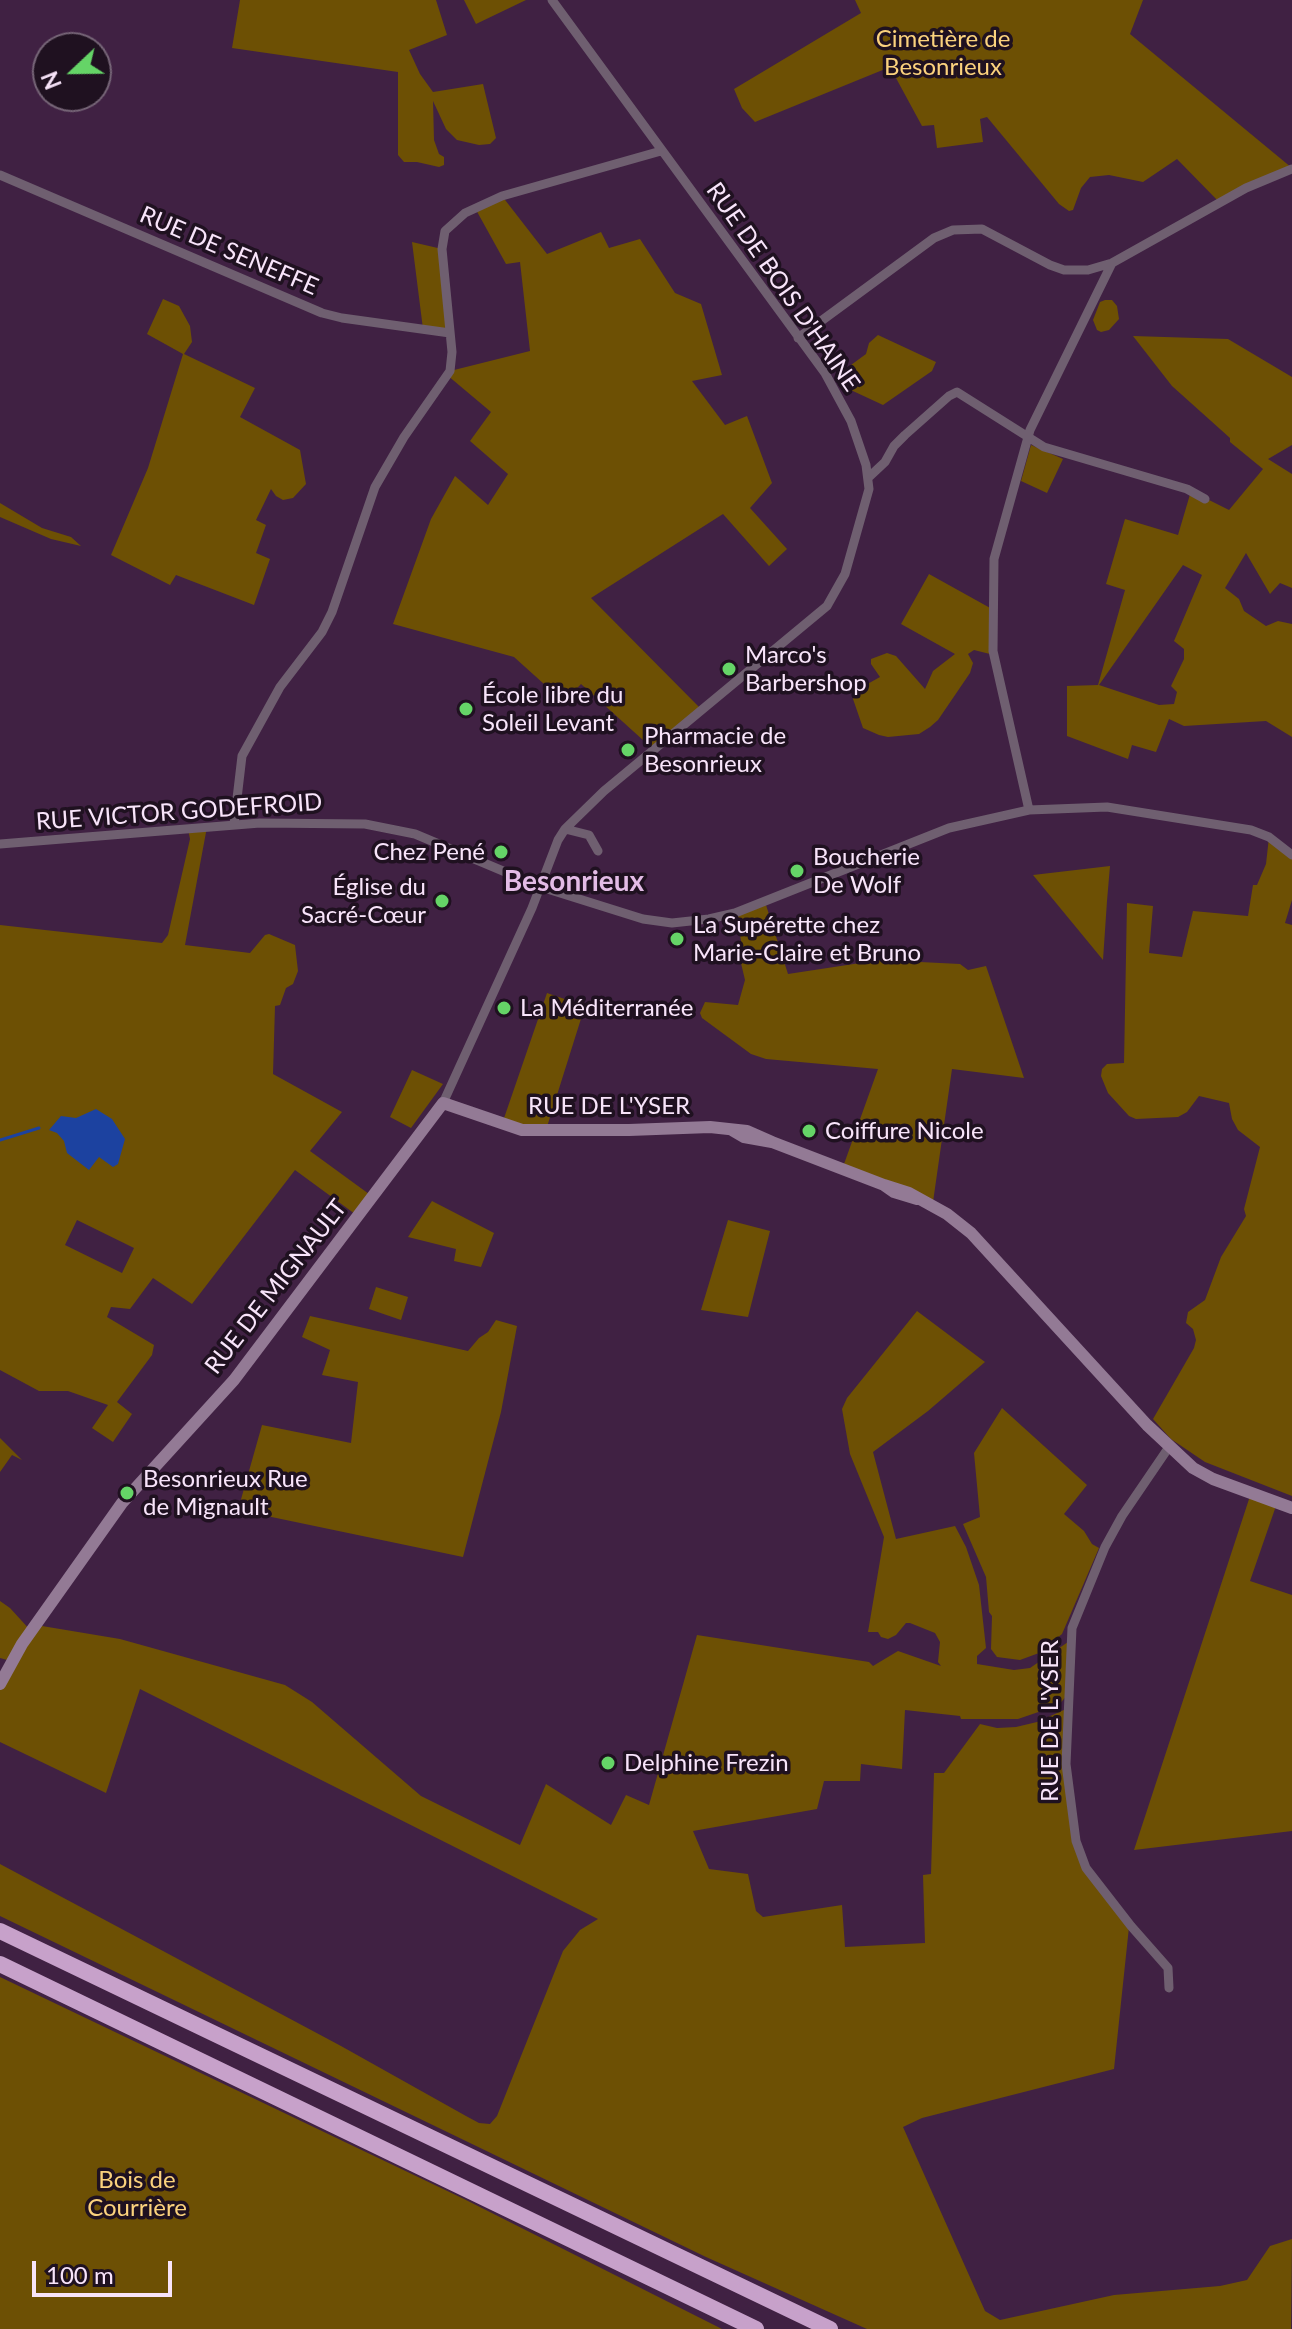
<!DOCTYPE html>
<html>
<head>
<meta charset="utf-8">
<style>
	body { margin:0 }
	#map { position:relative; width:1292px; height:2329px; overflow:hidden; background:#402143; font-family:Lato,sans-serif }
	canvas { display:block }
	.north { position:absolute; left:32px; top:32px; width:80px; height:80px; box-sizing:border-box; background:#1f1120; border:2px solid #766577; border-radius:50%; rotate:248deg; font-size:22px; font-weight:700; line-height:32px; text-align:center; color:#f8e4fa }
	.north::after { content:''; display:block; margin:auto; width:28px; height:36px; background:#65d467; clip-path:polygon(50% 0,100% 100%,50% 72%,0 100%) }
	.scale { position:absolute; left:32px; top:2261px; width:140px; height:36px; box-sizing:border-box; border:4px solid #f8e4fa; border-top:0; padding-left:10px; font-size:24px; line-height:28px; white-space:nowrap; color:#f8e4fa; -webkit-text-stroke:6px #1f1120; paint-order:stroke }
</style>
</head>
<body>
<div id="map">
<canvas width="1292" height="2329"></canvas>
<div class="north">N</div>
<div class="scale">100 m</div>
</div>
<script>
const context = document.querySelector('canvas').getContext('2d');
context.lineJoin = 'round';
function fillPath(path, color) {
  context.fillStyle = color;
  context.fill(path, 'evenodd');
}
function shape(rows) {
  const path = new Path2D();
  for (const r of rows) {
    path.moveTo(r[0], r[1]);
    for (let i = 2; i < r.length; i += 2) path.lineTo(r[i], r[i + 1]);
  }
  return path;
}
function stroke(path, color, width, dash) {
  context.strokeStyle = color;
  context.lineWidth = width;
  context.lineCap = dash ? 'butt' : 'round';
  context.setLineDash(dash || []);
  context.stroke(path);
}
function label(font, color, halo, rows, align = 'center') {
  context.font = font + ' Lato,sans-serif';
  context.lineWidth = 7;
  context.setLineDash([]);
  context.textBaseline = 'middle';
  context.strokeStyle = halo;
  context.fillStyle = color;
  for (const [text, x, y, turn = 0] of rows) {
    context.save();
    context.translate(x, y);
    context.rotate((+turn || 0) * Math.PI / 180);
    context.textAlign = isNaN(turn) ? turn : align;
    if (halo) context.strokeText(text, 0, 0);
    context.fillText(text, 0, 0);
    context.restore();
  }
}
fillPath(shape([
	[240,0,436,0,447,35,409,50,420,74,433,92,483,84,496,138,490,144,479,145,457,140,446,129,433,101,434,140,439,154,444,157,444,165,439,167,417,162,404,162,398,155,398,72,232,48],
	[464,0,526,0,476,24],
	[855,0,1143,0,1130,34,1292,168,1220,203,1177,159,1143,182,1109,175,1090,177,1081,188,1073,210,1069,211,1059,204,987,117,980,119,983,142,937,148,934,125,922,126,890,67,755,122,742,108,734,89,861,13],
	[502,196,547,254,601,232,609,248,640,239,675,293,701,304,722,375,692,381,725,425,747,416,772,483,750,508,787,549,769,566,723,514,591,598,702,710,654,750,581,684,564,702,514,657,393,624,431,519,455,476,488,505,508,474,470,441,491,412,447,375,450,371,530,351,520,262,506,264,475,208],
	[412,242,442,249,450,333,423,329],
	[163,299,179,306,190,326,192,342,184,354,255,388,240,417,300,450,306,484,293,498,283,500,276,496,271,489,256,520,266,525,256,553,270,559,254,605,176,575,170,585,111,555,148,468,183,354,147,334],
	[1105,300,1112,300,1117,306,1119,319,1109,330,1101,332,1097,330,1093,320,1100,302],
	[878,335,936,362,932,371,883,405,840,385,838,379,840,373,866,354,869,343],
	[1133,336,1228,339,1292,377,1292,445,1268,459,1292,474,1292,588,1280,583,1270,594,1246,553,1225,588,1239,599,1244,611,1266,626,1278,621,1292,624,1292,737,1266,721,1184,726,1169,719,1156,752,1132,745,1128,759,1067,736,1067,686,1098,685,1125,590,1106,584,1125,519,1178,535,1191,491,1229,510,1263,469,1230,442,1230,438,1172,386],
	[1183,565,1202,575,1174,641,1184,649,1184,659,1171,686,1177,692,1174,704,1159,705,1099,685],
	[1031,445,1063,459,1047,493,1021,481],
	[0,503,42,528,71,537,81,546,51,539,0,517],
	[929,574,992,609,994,655,974,650,968,654,973,663,970,673,938,720,930,727,919,734,888,737,879,735,863,728,853,699,855,691,880,677,871,664,871,659,887,653,896,656,925,689,933,671,955,654,901,624],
	[207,827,185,945,250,953,265,935,269,934,295,945,298,971,293,984,286,988,280,1005,275,1006,273,1074,342,1112,310,1151,369,1194,355,1214,295,1170,192,1304,153,1278,130,1309,111,1307,107,1317,154,1345,152,1355,117,1402,132,1414,113,1442,92,1428,108,1405,68,1391,39,1391,0,1370,0,925,162,943,168,935,190,839,188,829],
	[77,1220,134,1248,122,1273,65,1245],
	[1269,837,1292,855,1292,900,1285,923,1292,925,1292,1496,1205,1462,1171,1439,1153,1419,1194,1348,1196,1340,1193,1329,1186,1323,1188,1312,1205,1300,1221,1257,1246,1216,1244,1209,1260,1147,1238,1130,1232,1119,1229,1103,1199,1096,1187,1112,1178,1117,1136,1119,1129,1116,1108,1093,1101,1076,1102,1069,1107,1064,1124,1063,1127,903,1153,906,1149,953,1182,957,1193,911,1248,916,1253,885,1257,885,1266,864],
	[1110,866,1107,901,1103,960,1033,875],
	[766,905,788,974,880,960,960,964,968,970,986,966,1024,1078,952,1069,933,1202,844,1164,878,1069,766,1059,751,1054,702,1018,700,1013,705,1002,738,1005,745,980,740,959,742,947,737,916],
	[547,993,585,1006,546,1130,502,1124],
	[412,1070,443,1084,411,1128,390,1117],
	[432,1201,494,1233,481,1267,454,1261,456,1249,408,1237],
	[728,1220,770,1231,748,1317,701,1310],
	[376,1287,408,1297,401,1320,369,1309],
	[917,1311,985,1362,928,1411,873,1452,896,1539,955,1526,966,1547,979,1585,986,1648,977,1656,977,1664,1014,1670,1030,1668,1068,1642,1067,1695,1059,1705,1018,1719,961,1719,960,1716,905,1710,902,1769,861,1764,860,1781,824,1781,817,1809,693,1831,709,1869,748,1874,756,1911,763,1917,842,1905,845,1947,925,1943,923,1875,931,1874,934,1773,944,1773,980,1724,997,1728,1016,1727,1037,1722,1066,1709,1064,1765,1073,1842,1129,1927,1114,2069,922,2118,903,2127,985,2311,1000,2320,1114,2295,1220,2286,1247,2280,1270,2246,1292,2239,1291,2329,867,2329,706,2257,0,1916,0,1864,341,2046,466,2116,479,2123,490,2124,497,2116,563,1951,580,1930,598,1919,140,1689,106,1793,0,1742,0,1684,11,1661,0,1658,0,1601,10,1608,31,1631,36,1625,120,1639,285,1685,312,1702,421,1796,520,1845,546,1784,611,1825,626,1795,649,1805,697,1635,869,1662,873,1666,898,1651,941,1666,938,1662,940,1642,935,1633,910,1623,906,1623,896,1635,888,1639,881,1637,878,1632,868,1632,884,1537,850,1454,842,1409,847,1398],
	[310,1316,468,1351,479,1338,488,1332,496,1320,517,1326,501,1412,463,1557,238,1510,262,1425,351,1443,358,1382,322,1375,330,1350,302,1337],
	[1002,1408,1087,1485,1064,1514,1084,1531,1092,1544,1099,1548,1062,1634,1039,1653,1020,1660,997,1657,991,1649,992,1616,989,1612,986,1577,963,1524,980,1517,974,1453],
	[0,1438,22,1460,12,1455,0,1472],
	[1251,1493,1277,1503,1250,1581,1292,1595,1292,1831,1134,1850],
	[0,1977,464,2199,722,2329,0,2329]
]), '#6d5004');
fillPath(shape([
	[96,1109,112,1119,125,1139,118,1164,113,1167,99,1157,89,1170,67,1153,64,1141,57,1133,49,1130,61,1116,76,1118]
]), '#1c42a0');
stroke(shape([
	[0,1140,39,1128]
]), '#1c42a0', 3);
stroke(shape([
	[0,175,322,313,342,318,450,333],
	[798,338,934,238,953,230,982,229,1050,265,1064,270,1088,270,1112,263,1246,188,1292,169],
	[869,477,885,462,894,446,905,435,949,396,957,392,1044,447,1187,489,1205,499],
	[1029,810,993,651,994,559,1030,430,1112,263],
	[234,824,242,756,280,687,322,632,332,612,375,487,404,437,450,371,452,352,442,249,445,231,465,213,502,196,661,151],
	[565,829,589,835,598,851],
	[0,844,260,823,365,824,415,834,541,887,643,919,672,923,709,919,735,913,949,828,1029,810,1107,807,1251,830,1269,837,1292,855],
	[443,1103,532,908,558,840,565,829,604,791,827,606,845,574,869,489,866,465,851,421,825,373,552,0],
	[1169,1447,1122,1516,1105,1547,1072,1628,1066,1764,1076,1841,1086,1868,1131,1926,1168,1968,1169,1988]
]), '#6f5f70', 9);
stroke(shape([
	[772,1142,884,1185],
	[917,1199,894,1192,884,1185,909,1193,947,1214,971,1233,1147,1425,1193,1468,1213,1479,1292,1508],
	[0,1684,22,1644,122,1503,234,1380,443,1103,522,1130,629,1130,710,1127,747,1131,772,1142,744,1137,732,1130]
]), '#937a95', 12);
stroke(shape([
	[0,1931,830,2329],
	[0,1964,756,2329]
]), '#c7a1ca', 16);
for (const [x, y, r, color] of [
	[729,669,8,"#65d467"],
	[466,709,8,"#65d467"],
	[628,750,8,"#65d467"],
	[501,852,8,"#65d467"],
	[797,871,8,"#65d467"],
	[442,901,8,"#65d467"],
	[677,939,8,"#65d467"],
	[504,1008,8,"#65d467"],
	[809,1131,8,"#65d467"],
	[127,1493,8,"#65d467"],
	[608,1763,8,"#65d467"]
]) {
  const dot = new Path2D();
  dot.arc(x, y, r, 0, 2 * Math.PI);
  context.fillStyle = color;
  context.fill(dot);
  stroke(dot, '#1f1120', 3);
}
label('24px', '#fbd27d', '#1f1120', [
	["Cimetière de",943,39],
	["Besonrieux",943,67],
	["Bois de",137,2180],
	["Courrière",137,2208]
]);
label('24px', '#f8e4fa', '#1f1120', [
	["RUE DE SENEFFE",229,251,23],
	["RUE DE BOIS D'HAINE",783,287,55],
	["RUE VICTOR GODEFROID",179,812,-4],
	["RUE DE L'YSER",609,1106],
	["RUE DE MIGNAULT",276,1287,-52],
	["RUE DE L'YSER",1050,1721,-90]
]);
label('24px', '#f8e4fa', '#1f1120', [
	["Marco's",745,655],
	["Barbershop",745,683],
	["École libre du",482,695],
	["Soleil Levant",482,723],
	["Pharmacie de",644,736],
	["Besonrieux",644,764],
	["Chez Pené",485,852,"right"],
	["Boucherie",813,857],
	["De Wolf",813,885],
	["Église du",426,887,"right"],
	["Sacré-Cœur",426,915,"right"],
	["La Supérette chez",693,925],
	["Marie-Claire et Bruno",693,953],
	["La Méditerranée",520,1008],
	["Coiffure Nicole",825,1131],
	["Besonrieux Rue",143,1479],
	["de Mignault",143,1507],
	["Delphine Frezin",624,1763]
], 'left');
label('bold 28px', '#e3bce6', '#1f1120', [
	["Besonrieux",574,882]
]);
</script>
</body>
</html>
